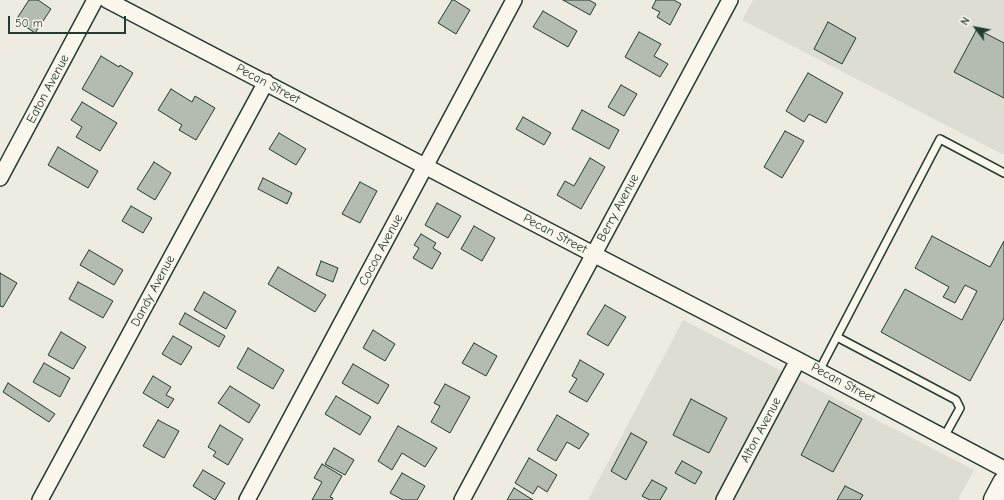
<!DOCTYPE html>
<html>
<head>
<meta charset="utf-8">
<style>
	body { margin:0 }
	#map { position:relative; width:1004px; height:500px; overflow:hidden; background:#eeece1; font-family:"Comic Neue",sans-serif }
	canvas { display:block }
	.north { position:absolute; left:956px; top:8px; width:40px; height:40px; -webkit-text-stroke:3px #fbf7ec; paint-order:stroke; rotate:302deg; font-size:11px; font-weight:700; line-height:16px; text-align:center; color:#1f3d34 }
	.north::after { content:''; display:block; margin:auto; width:14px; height:18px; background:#1f3d34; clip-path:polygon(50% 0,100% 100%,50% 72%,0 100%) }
	.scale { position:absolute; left:8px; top:16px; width:118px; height:18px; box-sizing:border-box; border:2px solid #1f3d34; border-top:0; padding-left:5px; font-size:12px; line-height:14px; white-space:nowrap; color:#1f3d34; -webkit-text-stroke:3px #fbf7ec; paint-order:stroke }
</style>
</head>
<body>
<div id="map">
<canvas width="1004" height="500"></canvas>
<div class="north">N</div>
<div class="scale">50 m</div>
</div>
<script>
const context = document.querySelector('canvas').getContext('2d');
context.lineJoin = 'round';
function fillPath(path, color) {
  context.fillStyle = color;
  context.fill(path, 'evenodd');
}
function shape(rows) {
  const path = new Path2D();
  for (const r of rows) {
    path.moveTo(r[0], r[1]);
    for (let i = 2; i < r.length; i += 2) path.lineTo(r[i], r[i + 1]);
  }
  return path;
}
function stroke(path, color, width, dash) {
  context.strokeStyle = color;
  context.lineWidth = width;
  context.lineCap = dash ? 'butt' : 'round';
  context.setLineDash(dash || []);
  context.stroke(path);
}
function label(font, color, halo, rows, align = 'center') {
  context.font = font + ' "Comic Neue",sans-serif';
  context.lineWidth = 3;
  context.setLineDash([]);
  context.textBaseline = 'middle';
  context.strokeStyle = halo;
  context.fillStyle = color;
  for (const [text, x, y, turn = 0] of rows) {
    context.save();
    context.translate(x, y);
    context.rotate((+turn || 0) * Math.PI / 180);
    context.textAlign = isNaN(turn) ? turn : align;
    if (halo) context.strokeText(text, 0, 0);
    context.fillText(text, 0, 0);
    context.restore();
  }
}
fillPath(shape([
	[753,0,1004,0,1004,155,742,20],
	[683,320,974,470,958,500,588,500]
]), '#ddddd2');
const building = shape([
	[29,0,38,0,51,9,35,33,16,20,29,0],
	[452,0,454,0,470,10,456,34,438,23,452,0],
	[563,0,589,0,596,4,590,15,563,0],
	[656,0,674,0,681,4,670,25,657,17,660,12,652,8,656,0],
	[543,11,577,31,568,47,533,27,543,11],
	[828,22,856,38,842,64,814,49,828,22],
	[977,29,1004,43,1004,98,954,72,977,29],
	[639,32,661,44,654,56,668,64,660,77,625,57,639,32],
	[101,56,119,67,120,65,133,73,113,107,82,89,101,56],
	[808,73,843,93,826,123,809,114,804,122,786,111,808,73],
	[621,85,637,94,624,116,608,107,621,85],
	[171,89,192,102,195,96,215,108,196,140,179,130,182,125,158,110,171,89],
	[82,102,117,123,100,151,76,137,82,127,71,120,82,102],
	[582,110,619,130,609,149,572,129,582,110],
	[523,117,551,133,544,145,516,129,523,117],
	[785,131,804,141,782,178,764,167,785,131],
	[279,133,306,149,296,165,269,149,279,133],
	[58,147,98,171,88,188,48,165,58,147],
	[590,158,605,167,581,209,557,195,565,181,574,186,590,158],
	[154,162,171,173,155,200,137,189,154,162],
	[263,178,292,193,287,204,258,189,263,178],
	[360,182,377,191,360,223,342,214,360,182],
	[437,203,461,216,448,238,425,225,437,203],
	[131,206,152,218,143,233,122,221,131,206],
	[474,226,495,238,482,261,461,249,474,226],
	[421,234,436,243,433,248,441,253,432,269,413,258,419,248,414,245,421,234],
	[932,236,990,267,1004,241,1004,318,970,381,881,332,905,289,962,320,977,291,965,285,955,303,943,297,949,287,915,268,932,236],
	[89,250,123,270,114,285,80,265,89,250],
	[321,261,338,268,333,282,316,275,321,261],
	[278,267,326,295,315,312,268,284,278,267],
	[0,273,17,283,3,307,0,306,0,273],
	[78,282,113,301,103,318,69,299,78,282],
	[204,292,236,311,226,329,194,310,204,292],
	[605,305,626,317,608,346,587,334,605,305],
	[185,313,225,336,219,347,179,324,185,313],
	[373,330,395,344,385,361,363,348,373,330],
	[61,332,86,347,73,369,48,355,61,332],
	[173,336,192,347,181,365,162,354,173,336],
	[474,343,497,356,486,376,462,363,474,343],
	[248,348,284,370,273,389,237,368,248,348],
	[580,360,604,374,587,402,569,392,577,379,572,376,580,360],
	[44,363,70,378,60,397,33,382,44,363],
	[353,364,389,385,378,404,342,383,353,364],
	[153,376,171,387,166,395,174,399,168,408,143,393,153,376],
	[8,383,55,414,49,422,3,392,8,383],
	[445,384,470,397,450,433,431,422,440,406,434,403,445,384],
	[230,386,260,405,249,423,218,403,230,386],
	[336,396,371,417,360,435,325,414,336,396],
	[691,399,727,418,709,453,673,435,691,399],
	[829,401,862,419,833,472,801,455,829,401],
	[557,415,589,434,579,449,567,442,556,461,537,450,557,415],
	[158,420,179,431,164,458,143,446,158,420],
	[220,425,243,439,228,465,213,456,216,452,208,447,220,425],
	[398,426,437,448,425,467,402,453,392,470,378,461,398,426],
	[631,433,647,442,626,480,611,471,631,433],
	[334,448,354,460,345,475,325,464,334,448],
	[529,458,557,475,547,492,538,486,533,494,515,483,529,458],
	[682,461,702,472,695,484,675,473,682,461],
	[322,464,342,476,330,497,333,498,332,500,312,500,322,482,314,478,322,464],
	[203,470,225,483,215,500,193,486,203,470],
	[402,473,425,486,417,500,403,500,390,493,402,473],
	[652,480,667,488,660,500,650,500,642,496,652,480],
	[845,486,863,495,860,500,837,500,845,486],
	[514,488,533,500,507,500,514,488]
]);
fillPath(building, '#b4bbb0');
stroke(building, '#1f3d34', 1);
const lane = shape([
	[837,337,956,400,960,408,944,437],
	[819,371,940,139,1004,173]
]);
const street = shape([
	[107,0,593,254,798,360,1004,469],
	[0,178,95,0],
	[40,500,266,82],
	[247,500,514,0],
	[462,500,730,0],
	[724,500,798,360]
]);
const primary = shape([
	[995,500,1004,483]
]);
stroke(lane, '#1f3d34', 10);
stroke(street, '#1f3d34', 18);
stroke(primary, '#1f3d34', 25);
stroke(lane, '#fbf7ec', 7);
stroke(street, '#fbf7ec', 15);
stroke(primary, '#fbf7ec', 22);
label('13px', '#1f3d34', '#fbf7ec', [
	["Pecan Street",268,84,28],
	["Eaton Avenue",48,89,-62],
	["Berry Avenue",618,208,-62],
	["Pecan Street",555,234,28],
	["Cocoa Avenue",381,250,-62],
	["Dandy Avenue",153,291,-62],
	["Pecan Street",843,383,28],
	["Alton Avenue",761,430,-62]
]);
</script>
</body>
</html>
